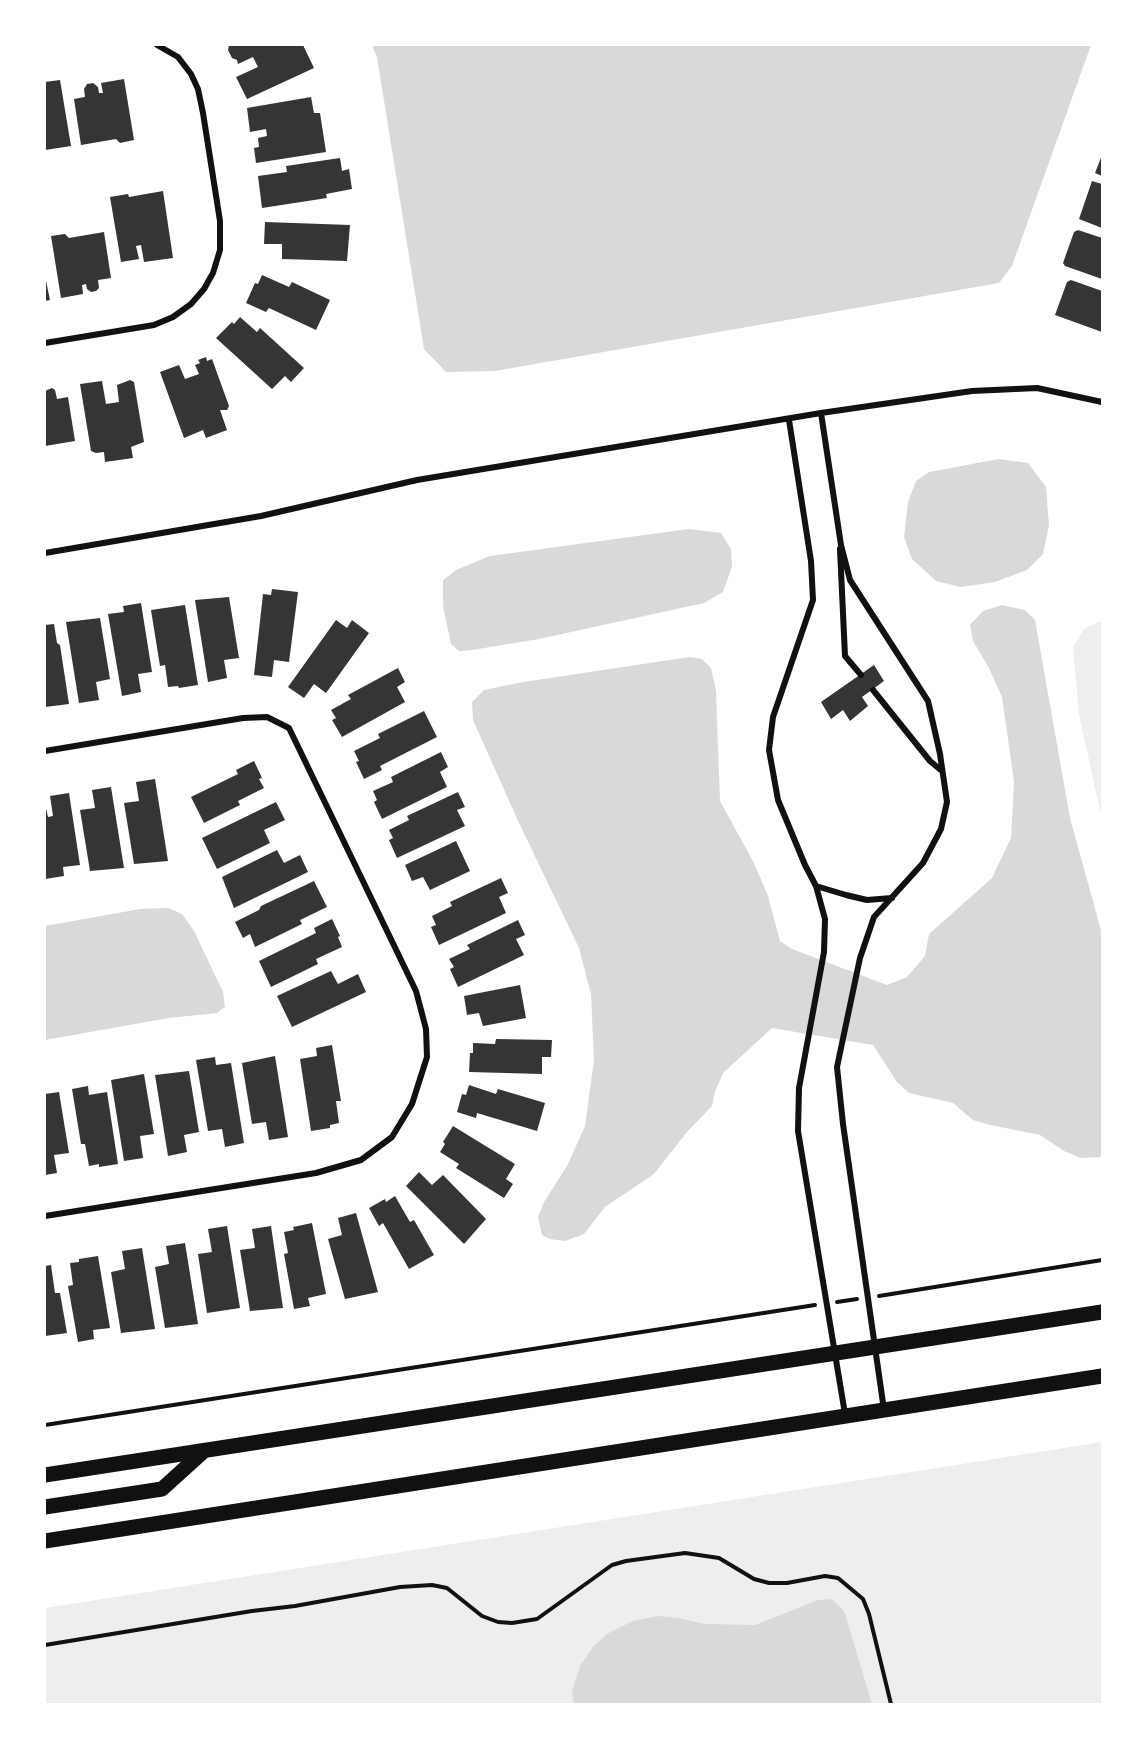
<!DOCTYPE html>
<html>
<head>
<meta charset="utf-8">
<style>
	body { margin:0 }
	#map { position:relative; width:1147px; height:1749px; overflow:hidden; background:#fff; font-family:"IBM Plex Sans",sans-serif }
	canvas { display:block }
	.frame { position:absolute; inset:0; border:46px solid #fff; pointer-events:none }
</style>
</head>
<body>
<div id="map">
<canvas width="1147" height="1749"></canvas>
<div class="frame"></div>
</div>
<script>
const context = document.querySelector('canvas').getContext('2d');
context.lineJoin = 'round';
function fillPath(path, color) {
  context.fillStyle = color;
  context.fill(path, 'evenodd');
}
function shape(rows) {
  const path = new Path2D();
  for (const r of rows) {
    path.moveTo(r[0], r[1]);
    for (let i = 2; i < r.length; i += 2) path.lineTo(r[i], r[i + 1]);
  }
  return path;
}
function stroke(path, color, width, dash) {
  context.strokeStyle = color;
  context.lineWidth = width;
  context.lineCap = dash ? 'butt' : 'round';
  context.setLineDash(dash || []);
  context.stroke(path);
}
fillPath(shape([
	[1102,621,1102,819,1079,715,1073,647,1084,629],
	[1102,1442,1102,1704,45,1704,45,1608]
]), '#eee');
fillPath(shape([
	[372,45,1091,45,1012,266,999,283,495,371,446,372,424,349,377,57],
	[999,459,1028,463,1046,487,1049,526,1043,554,1027,570,995,582,961,587,936,581,912,559,904,537,908,502,916,481,929,472],
	[689,529,721,533,731,549,732,567,723,592,704,603,539,639,472,650,459,651,451,644,443,606,443,580,456,570,490,556],
	[1002,605,1025,610,1035,620,1070,818,1102,934,1102,1157,1081,1158,1064,1151,1040,1135,990,1125,973,1120,953,1103,909,1093,897,1082,873,1045,772,1028,723,1073,715,1092,712,1106,687,1132,654,1174,605,1207,584,1234,565,1241,550,1239,542,1235,538,1217,544,1202,567,1166,585,1126,594,1060,591,994,579,948,519,823,473,720,472,702,484,690,523,682,690,657,702,659,711,668,716,691,720,801,754,863,768,896,780,941,792,949,887,985,907,977,925,956,929,934,992,878,1011,838,1014,781,1002,697,989,668,973,641,970,625,983,611],
	[168,908,182,914,194,931,223,992,225,1007,217,1013,169,1018,45,1040,45,926,140,909],
	[832,1599,844,1611,872,1704,574,1704,572,1691,580,1666,593,1647,607,1634,633,1621,658,1616,678,1618,705,1624,755,1625,818,1600]
]), '#d9d9d9');
fillPath(shape([
	[229,45,303,45,314,68,247,99,236,77,258,67,253,57,238,64,237,60,232,58,228,50],
	[124,79,134,140,120,143,116,139,81,145,74,99,85,97,84,89,87,84,93,83,98,87,99,93,103,93,101,83],
	[60,80,71,146,45,150,45,82],
	[311,97,314,113,320,113,326,152,256,163,254,148,259,147,258,138,267,136,266,129,250,132,247,108],
	[1102,155,1102,176,1095,173],
	[340,158,342,171,349,169,352,189,326,194,327,198,262,208,258,176,287,172,286,166],
	[1092,181,1102,184,1102,228,1079,219],
	[163,191,173,258,144,262,141,245,136,246,139,259,121,262,110,197,128,194,129,197],
	[265,222,350,225,347,261,282,259,282,244,264,244],
	[1078,230,1102,238,1102,279,1065,266,1063,263,1074,232],
	[104,232,111,278,98,280,99,288,96,291,91,292,87,289,86,284,82,285,83,294,61,298,51,236,65,234,69,238],
	[262,275,289,287,292,282,330,300,316,330,269,308,266,312,246,303,255,283,258,284],
	[45,276,50,300,45,301],
	[1071,280,1102,291,1102,332,1055,315,1067,282],
	[240,317,257,332,260,328,304,368,291,382,285,376,272,389,216,338,232,322,234,324],
	[206,357,207,361,212,359,229,406,227,410,220,410,227,430,206,438,203,430,184,438,160,372,179,365,185,379,199,374,195,365,200,363,198,360],
	[130,380,134,382,144,442,131,447,133,458,105,462,104,452,96,453,91,451,80,384,102,381,106,404,119,402,117,385],
	[52,388,55,390,57,399,68,397,75,441,45,446,45,391],
	[272,589,298,592,289,662,274,660,272,677,254,675,263,594,271,595],
	[229,597,239,658,224,660,227,678,208,682,195,600],
	[141,603,152,672,138,674,141,692,122,696,108,614,124,612,123,606],
	[185,605,198,685,179,688,178,686,168,687,165,665,160,666,151,610],
	[100,618,110,679,96,682,99,700,79,703,66,622],
	[336,620,347,628,352,620,369,633,326,693,314,684,304,698,288,687],
	[54,624,57,643,60,645,69,704,45,707,45,625],
	[874,665,884,681,862,697,868,706,850,721,843,710,831,719,821,702],
	[398,668,405,682,397,687,405,702,342,737,332,720,336,718,331,710,351,699,348,695],
	[424,711,437,737,380,766,382,770,364,779,356,762,359,761,354,751,380,738,378,734],
	[441,752,448,767,440,772,447,787,382,819,374,802,377,800,373,791,393,782,391,777],
	[254,761,262,778,259,779,264,788,238,801,240,805,204,823,191,797,238,774,236,770],
	[155,779,168,861,134,864,124,803,139,801,136,782],
	[111,787,124,868,90,871,80,810,95,808,92,790],
	[458,792,465,807,457,810,465,826,397,858,389,840,393,838,389,830,409,820,407,816],
	[69,793,80,865,63,867,64,876,45,879,45,804,48,817,53,816,50,796],
	[276,802,285,820,264,830,270,843,217,869,202,838],
	[456,841,470,871,430,890,423,877,412,881,405,865],
	[277,850,284,863,300,855,308,872,234,908,222,877],
	[501,878,508,893,499,897,506,913,439,945,431,927,436,925,432,916,452,906,450,902],
	[314,881,327,907,300,920,302,924,255,947,250,934,243,938,235,922,259,910,261,906],
	[332,919,340,936,338,937,342,947,316,959,318,964,271,987,259,961,316,933,314,928],
	[518,920,525,935,516,939,524,955,458,987,450,969,454,967,449,959,470,949,467,945],
	[331,971,338,984,358,974,366,992,292,1027,277,996],
	[520,985,526,1018,483,1026,479,1013,467,1015,464,996],
	[496,1039,552,1040,551,1057,542,1057,542,1074,469,1072,470,1053,473,1053,473,1043,495,1044],
	[332,1045,341,1101,336,1101,339,1123,330,1125,330,1128,311,1131,300,1059,317,1056,316,1048],
	[275,1056,288,1137,269,1140,266,1122,252,1124,242,1063],
	[215,1057,216,1065,231,1063,244,1143,225,1147,222,1129,208,1131,196,1060],
	[189,1071,199,1132,184,1135,187,1152,168,1156,155,1075],
	[144,1074,154,1134,140,1136,143,1158,124,1161,111,1080],
	[469,1085,496,1094,498,1089,545,1103,537,1131,477,1113,476,1118,457,1112,462,1094,466,1095],
	[88,1086,89,1095,107,1092,118,1164,99,1167,99,1164,89,1166,85,1144,81,1144,72,1089],
	[59,1092,69,1153,54,1155,57,1173,45,1175,45,1094],
	[453,1126,515,1164,506,1179,513,1184,504,1198,456,1168,459,1164,440,1152,445,1144,443,1142],
	[419,1172,432,1185,443,1175,486,1219,464,1244,406,1186],
	[395,1196,410,1222,414,1220,434,1255,409,1269,383,1223,379,1226,369,1208,385,1199,386,1202],
	[356,1213,378,1292,345,1299,328,1239,342,1235,338,1218],
	[312,1223,326,1294,308,1298,310,1306,294,1309,284,1254,288,1253,284,1232,294,1230,293,1227],
	[227,1226,240,1308,207,1313,198,1254,212,1252,208,1229],
	[271,1226,283,1308,250,1311,240,1250,255,1248,252,1229],
	[185,1243,198,1324,165,1328,155,1267,169,1264,166,1246],
	[142,1248,155,1329,121,1333,111,1272,125,1269,122,1251],
	[98,1256,110,1328,93,1330,94,1339,78,1342,68,1286,73,1285,70,1263,79,1262,79,1259],
	[51,1265,55,1293,60,1293,67,1333,45,1336,45,1266]
]), '#353535');
stroke(shape([
	[879,1296,1102,1260],
	[837,1302,857,1299],
	[45,1425,815,1305],
	[45,1645,252,1611,295,1606,400,1587,432,1585,447,1588,482,1616,498,1622,512,1623,537,1619,612,1565,626,1561,685,1553,719,1558,754,1579,769,1583,787,1583,825,1576,838,1578,863,1599,869,1614,891,1704]
]), '#111', 4);
stroke(shape([
	[45,343,154,325,173,317,191,304,204,289,213,273,220,250,220,221,203,113,198,89,191,74,178,57,157,45],
	[821,413,841,545,850,580,928,701,940,754,947,802,941,829,923,863,874,917,860,958,837,1067,843,1124,884,1410],
	[789,420,811,561,813,600,773,717,769,750,778,800,805,865,816,886,825,919,824,952,799,1088,798,1131,845,1414],
	[840,549,845,656,861,675],
	[45,553,261,516,417,480,821,413,972,391,1037,388,1102,402],
	[873,690,930,761,942,771],
	[45,751,243,718,267,717,289,728,416,991,426,1029,427,1057,412,1104,392,1137,361,1160,316,1173,45,1216],
	[816,886,846,895,867,900,892,898]
]), '#111', 6);
stroke(shape([
	[45,1475,1102,1312],
	[45,1507,162,1489,204,1451],
	[45,1541,1102,1376]
]), '#111', 15);
</script>
</body>
</html>
